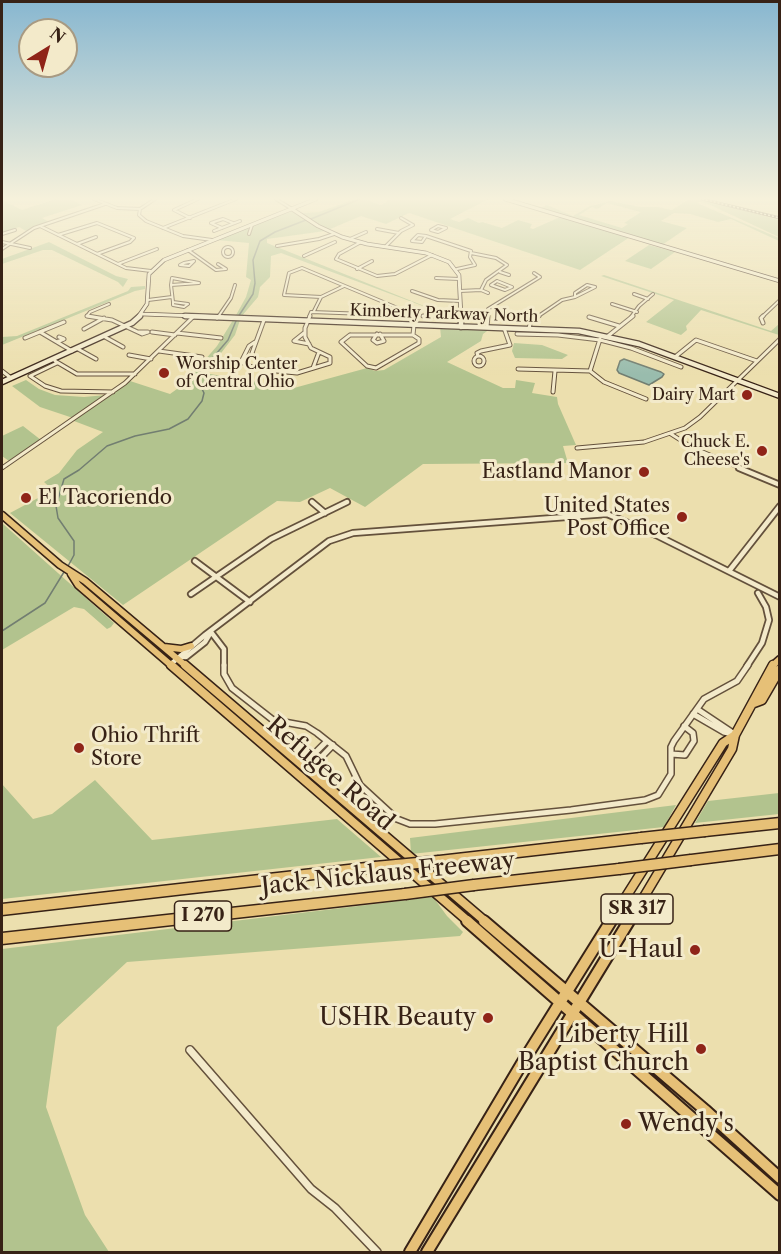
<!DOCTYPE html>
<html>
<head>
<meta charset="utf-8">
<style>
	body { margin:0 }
	#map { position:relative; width:781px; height:1254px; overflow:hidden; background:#ecdfae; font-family:"Libre Caslon Text",serif }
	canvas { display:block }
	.frame { position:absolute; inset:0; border:3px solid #372216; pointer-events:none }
	.north { position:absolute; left:18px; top:18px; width:60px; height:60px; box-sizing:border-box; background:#f3eaca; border:2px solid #a89a82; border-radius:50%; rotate:37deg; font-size:16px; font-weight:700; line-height:24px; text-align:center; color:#372216 }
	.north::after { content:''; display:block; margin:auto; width:21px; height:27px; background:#8f2418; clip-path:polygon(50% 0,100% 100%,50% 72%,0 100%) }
</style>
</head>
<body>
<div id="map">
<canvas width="781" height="1254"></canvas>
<div class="frame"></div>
<div class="north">N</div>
</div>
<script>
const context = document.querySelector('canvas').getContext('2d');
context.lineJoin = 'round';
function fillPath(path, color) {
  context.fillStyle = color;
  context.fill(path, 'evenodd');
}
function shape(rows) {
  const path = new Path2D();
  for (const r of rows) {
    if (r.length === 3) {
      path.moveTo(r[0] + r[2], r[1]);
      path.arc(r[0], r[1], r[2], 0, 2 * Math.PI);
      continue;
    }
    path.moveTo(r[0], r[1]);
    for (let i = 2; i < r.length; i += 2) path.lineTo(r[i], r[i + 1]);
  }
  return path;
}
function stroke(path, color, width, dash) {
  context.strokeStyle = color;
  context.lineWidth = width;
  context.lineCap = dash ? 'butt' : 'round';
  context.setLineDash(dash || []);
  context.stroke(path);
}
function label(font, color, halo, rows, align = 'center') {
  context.font = font + ' "Libre Caslon Text",serif';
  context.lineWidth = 6;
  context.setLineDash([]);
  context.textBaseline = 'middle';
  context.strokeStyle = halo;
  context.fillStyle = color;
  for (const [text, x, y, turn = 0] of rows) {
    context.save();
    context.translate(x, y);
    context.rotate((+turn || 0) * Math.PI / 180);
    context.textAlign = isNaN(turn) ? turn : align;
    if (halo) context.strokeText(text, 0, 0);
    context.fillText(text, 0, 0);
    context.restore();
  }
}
fillPath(shape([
	[56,199,70,199,82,205,42,218,49,222,26,231,19,227,2,233,2,200,22,210],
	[355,199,364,199,381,205,391,199,489,199,450,219,459,222,468,218,479,223,482,222,502,228,518,220,532,224,530,228,533,229,560,217,630,237,580,270,409,213,386,224,361,216,328,230,301,213,319,212],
	[689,199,700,199,779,220,778,228,779,237,708,204,700,202,697,203,779,238,779,241,731,219,718,222,690,214,674,213,661,221,687,228,662,245,539,209,547,205,573,216,590,206,611,201,640,207,658,207,672,210],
	[607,203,640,212,641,212,624,223,628,224,622,228,579,215,592,207,597,209],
	[288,211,293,211,325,231,267,239,267,243,439,312,281,253,271,256,270,277,260,287,258,297,241,317,235,317,246,297,251,280,246,277,249,243,216,240,248,227,249,234,255,224],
	[49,242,116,276,128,279,123,287,118,282,52,250,43,250,2,264,2,259],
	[649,245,675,252,651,269,625,261],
	[604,275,771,331,779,324,779,335,701,310,686,326,687,330,681,335,646,322,674,300,601,276],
	[145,286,145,289,135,291,2,345,2,337,17,336,128,291,131,287],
	[233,320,240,320,235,335,208,370,210,374,294,388,367,368,375,371,384,370,441,337,440,327,490,329,483,334,481,341,447,362,503,388,515,388,516,380,535,383,532,393,557,397,558,404,576,445,563,446,568,463,423,464,365,507,330,488,300,502,277,501,123,605,10,513,53,490,44,482,59,473,77,450,103,432,74,421,76,419,40,407,12,386,26,380,39,389,55,395,84,397,106,395,85,410,87,411,130,381,170,394,184,384,217,346],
	[514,343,542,345,568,355,562,359,515,358,512,351],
	[23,426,41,440,9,461,2,456,2,436],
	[2,523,114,623,111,627,107,629,84,609,74,607,2,650],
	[95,780,152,840,337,819,381,857,2,899,2,784,33,819,52,814],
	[779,793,779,814,695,823,708,801],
	[676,805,664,827,411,854,410,838],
	[433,897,447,916,463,932,460,936,127,962,57,1027,46,1107,85,1215,109,1252,2,1252,2,949]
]), '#b2c38e');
const water = shape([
	[624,359,661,372,664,374,662,377,649,385,619,373,617,370,620,361,624,359]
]);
fillPath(water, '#99bcad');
stroke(water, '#727e71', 1.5);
stroke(shape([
	[311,219,360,199],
	[238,317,253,294,255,283,253,260,260,241,275,232,306,220],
	[67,568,74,555,74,541,58,518,56,506,64,479,79,470,107,446,135,436,169,429,188,419,202,401,204,393,197,379,198,375,228,340,236,321],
	[2,631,45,603,64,572]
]), '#727e71', 1.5);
const streetFar4 = shape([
	[94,199,117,208,140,209],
	[276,199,292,209],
	[140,209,139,215,146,221,183,236,212,240],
	[140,209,155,199],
	[190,218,174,210,198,199],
	[40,226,126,268,151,271],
	[438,226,446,228,438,232,431,230,438,226],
	[163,228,236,199],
	[222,228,211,223,223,219,233,223],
	[377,229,399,233],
	[214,231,240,221],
	[2,234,15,230],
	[249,234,252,225],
	[58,235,97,223,134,238,130,242,97,254],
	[418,235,426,236,422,242,412,241,418,235],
	[426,236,471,251,470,257,475,265,457,269],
	[350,239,366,232],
	[2,242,30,248],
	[361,242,339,254,336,259,377,276,395,274,432,255],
	[77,244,96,237],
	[277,246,319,239,334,234],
	[385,247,401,231,413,225,401,218],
	[228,252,5],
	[2,249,34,228,105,204],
	[188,250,216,270,226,269,218,264],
	[471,253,496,258,507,265,486,280,481,290],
	[304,256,335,242],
	[194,261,189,266,180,265,184,263,194,261],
	[118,264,157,249],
	[357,269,372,261],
	[500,272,509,275],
	[172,278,199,283,171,285,172,278],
	[436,278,459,279],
	[497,281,512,287,505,290,491,285,497,281],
	[171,285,173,302],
	[587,285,595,287,575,297,575,293,587,285],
	[412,291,438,300,460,301],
	[460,291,481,290,488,293],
	[634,294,648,299],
	[321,297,284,295,289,273,302,268,400,309,402,312],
	[148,300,172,297],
	[173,302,188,304,184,307,173,305,173,302],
	[612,304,637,312],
	[314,311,321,297,344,286],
	[423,316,460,316],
	[94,317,87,316,90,312,109,304],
	[218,317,231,298,235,285],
	[309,317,311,312,395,315,402,312],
	[488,317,488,309,540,277,534,273],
	[537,317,562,300,575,297],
	[631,317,639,306,653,294],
	[762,317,780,300]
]);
const streetFar3 = shape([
	[87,316,112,320,142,334,148,332,139,332],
	[423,316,460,316],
	[589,317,619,326],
	[217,318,219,316],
	[763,323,761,318,763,316],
	[487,327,488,316],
	[529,328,531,321,539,316],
	[84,329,104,318],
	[40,332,72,351],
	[152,332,175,335],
	[177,333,221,338],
	[304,333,294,341,309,344],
	[377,334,373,340,377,343,384,341,380,334],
	[517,334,558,335,600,340,631,348,681,367],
	[350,335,413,335,419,339,419,343,376,368,367,366,341,342,350,335],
	[413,335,414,325],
	[608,336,633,316],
	[105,337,123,347],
	[25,338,64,322],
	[57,342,64,339,59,337],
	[255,342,249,346,241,362,252,367,260,364,252,353,264,320],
	[78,349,96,359],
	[159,351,202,357],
	[129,355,151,359],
	[479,361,5],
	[478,356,477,353,481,351,510,345,504,328],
	[675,357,696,340,757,361],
	[55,361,77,374,135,374],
	[57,363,30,376,45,386,61,391,113,392],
	[313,368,319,352],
	[518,369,590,371],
	[2,371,11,378],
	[276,371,297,373,330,363,330,357,311,348,305,337,305,328,310,316],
	[590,371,604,382,646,399],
	[590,371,600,339],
	[553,392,555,371],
	[671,434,693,448,743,469],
	[577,448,644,442,685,428,700,417,780,339],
	[2,468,125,383,193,317]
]);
const streetFar2 = shape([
	[739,468,780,485],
	[312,502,325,513],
	[195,561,250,602],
	[729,571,780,506],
	[191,594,271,539,347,502],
	[211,632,224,649,224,666],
	[180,657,186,657,205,642,211,632],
	[171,664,205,635,329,541,353,533,607,514,656,535,780,597],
	[747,666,762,643,769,620,766,607,758,593]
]);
const streetFar1 = shape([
	[224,665,224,674,232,688,273,720,306,726,317,733,346,756,360,785,397,819,410,824,435,824,571,810,645,800,658,795,671,774,671,747,674,741,704,699,737,681,748,665],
	[697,709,733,733],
	[693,714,724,732,735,735],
	[671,754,685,755,694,741,693,733,684,726],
	[302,766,327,741],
	[308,771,333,745]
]);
const street = shape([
	[190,1050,311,1189,335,1208,377,1252]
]);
const secondaryFar1 = shape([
	[505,199,780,281],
	[292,209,318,226,342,237,367,244,426,253,449,262,459,275,461,317],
	[142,314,223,317],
	[138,317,147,304,149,274,164,260,316,199]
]);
const secondary = shape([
	[185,316,579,331,639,344,780,396],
	[461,316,461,327],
	[2,382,132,323,140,316]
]);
const primaryFar2 = shape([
	[2,515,60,565,85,581,186,666],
	[71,574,78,585,172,666],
	[164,647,181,649,191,646],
	[772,666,780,659]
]);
const primaryFar1 = shape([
	[171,665,469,922],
	[185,665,486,922],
	[754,703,762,700,780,669],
	[610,922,723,743,735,735],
	[629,922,732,749,735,735,773,665]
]);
const primary = shape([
	[467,921,780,1195],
	[484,921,705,1110,780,1178],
	[410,1252,521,1065,611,921],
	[427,1252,629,921]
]);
const highway = shape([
	[780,818,780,828,705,836,701,835,700,831,701,827,705,826,780,818],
	[641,833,645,834,646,838,645,842,641,843,439,866,435,865,434,861,435,857,439,856,641,833],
	[780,844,780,854,691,865,687,864,686,860,687,856,691,855,780,844],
	[375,862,379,863,380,867,379,871,375,872,2,915,2,904,375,862],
	[619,864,623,865,624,869,623,873,619,874,474,890,470,889,469,885,470,881,474,880,619,864],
	[405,889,409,890,410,894,409,898,405,899,2,944,2,933,405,889]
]);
stroke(streetFar4, '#64513c', 4);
stroke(streetFar3, '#64513c', 5);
stroke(streetFar2, '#64513c', 8);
stroke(streetFar1, '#64513c', 8);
stroke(street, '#64513c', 10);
stroke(secondaryFar1, '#372216', 4.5);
stroke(secondary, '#372216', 7);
stroke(primaryFar2, '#372216', 9);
stroke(primaryFar1, '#372216', 11);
stroke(primary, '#372216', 14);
stroke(highway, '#372216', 3);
stroke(streetFar4, '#f3eaca', 2);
stroke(streetFar3, '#f3eaca', 3);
stroke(streetFar2, '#f3eaca', 4.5);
stroke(streetFar1, '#f3eaca', 5);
stroke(street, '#f3eaca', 7);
stroke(secondaryFar1, '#f3eaca', 3);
stroke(secondary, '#f3eaca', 4.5);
stroke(primaryFar2, '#e6c077', 6);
stroke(primaryFar1, '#e6c077', 8);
stroke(primary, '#e6c077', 10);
fillPath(highway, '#e6c077');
const rail = shape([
	[702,199,780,218]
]);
stroke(rail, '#372216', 3);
stroke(rail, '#f3eaca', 1.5, [2]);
const highwayBridge = shape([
	[641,838,705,831],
	[375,867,439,861],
	[619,869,691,860],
	[405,894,474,885]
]);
stroke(highwayBridge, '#372216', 13, []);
stroke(highwayBridge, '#e6c077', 10);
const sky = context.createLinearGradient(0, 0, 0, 375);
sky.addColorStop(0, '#88b7d0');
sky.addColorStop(0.53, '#f6f1db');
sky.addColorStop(1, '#f6f1db00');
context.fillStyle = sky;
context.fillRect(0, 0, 781, 375);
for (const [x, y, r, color] of [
	[164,373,6,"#8f2418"],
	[747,395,6,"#8f2418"],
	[762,451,6,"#8f2418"],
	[644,472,6,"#8f2418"],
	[26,498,6,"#8f2418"],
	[682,517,6,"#8f2418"],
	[79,748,6,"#8f2418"],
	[695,950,6,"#8f2418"],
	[488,1018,6,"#8f2418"],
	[701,1049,6,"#8f2418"],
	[626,1124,6,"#8f2418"]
]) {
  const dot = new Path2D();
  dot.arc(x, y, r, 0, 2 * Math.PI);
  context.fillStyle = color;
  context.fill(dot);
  stroke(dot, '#f3eaca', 2);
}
label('16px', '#372216', '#f3eaca', [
	["Kimberly Parkway North",444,314,2]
]);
label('16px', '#372216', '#f3eaca', [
	["Worship Center",176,364,"left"],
	["of Central Ohio",176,382,"left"],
	["Dairy Mart",735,395],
	["Chuck E.",750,442],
	["Cheese's",750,460]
], 'right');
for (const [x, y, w] of [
	[637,909,72],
	[203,916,57]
]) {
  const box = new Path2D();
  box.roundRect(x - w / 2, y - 15, w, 30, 4.5);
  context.fillStyle = '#f3eaca';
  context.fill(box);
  stroke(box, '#372216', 1.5);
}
label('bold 18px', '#372216', null, [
	["SR 317",637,909],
	["I 270",203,916]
]);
label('20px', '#372216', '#f3eaca', [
	["Eastland Manor",632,472],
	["El Tacoriendo",38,498,"left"],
	["United States",670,506],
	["Post Office",670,529],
	["Ohio Thrift",91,736,"left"],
	["Store",91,759,"left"]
], 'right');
label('24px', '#372216', '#f3eaca', [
	["Refugee Road",330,774,41],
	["Jack Nicklaus Freeway",388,874,-6]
]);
label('24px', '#372216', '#f3eaca', [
	["U-Haul",683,950],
	["USHR Beauty",476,1018],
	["Liberty Hill",689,1035],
	["Baptist Church",689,1063],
	["Wendy's",638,1124,"left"]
], 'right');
</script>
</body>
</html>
